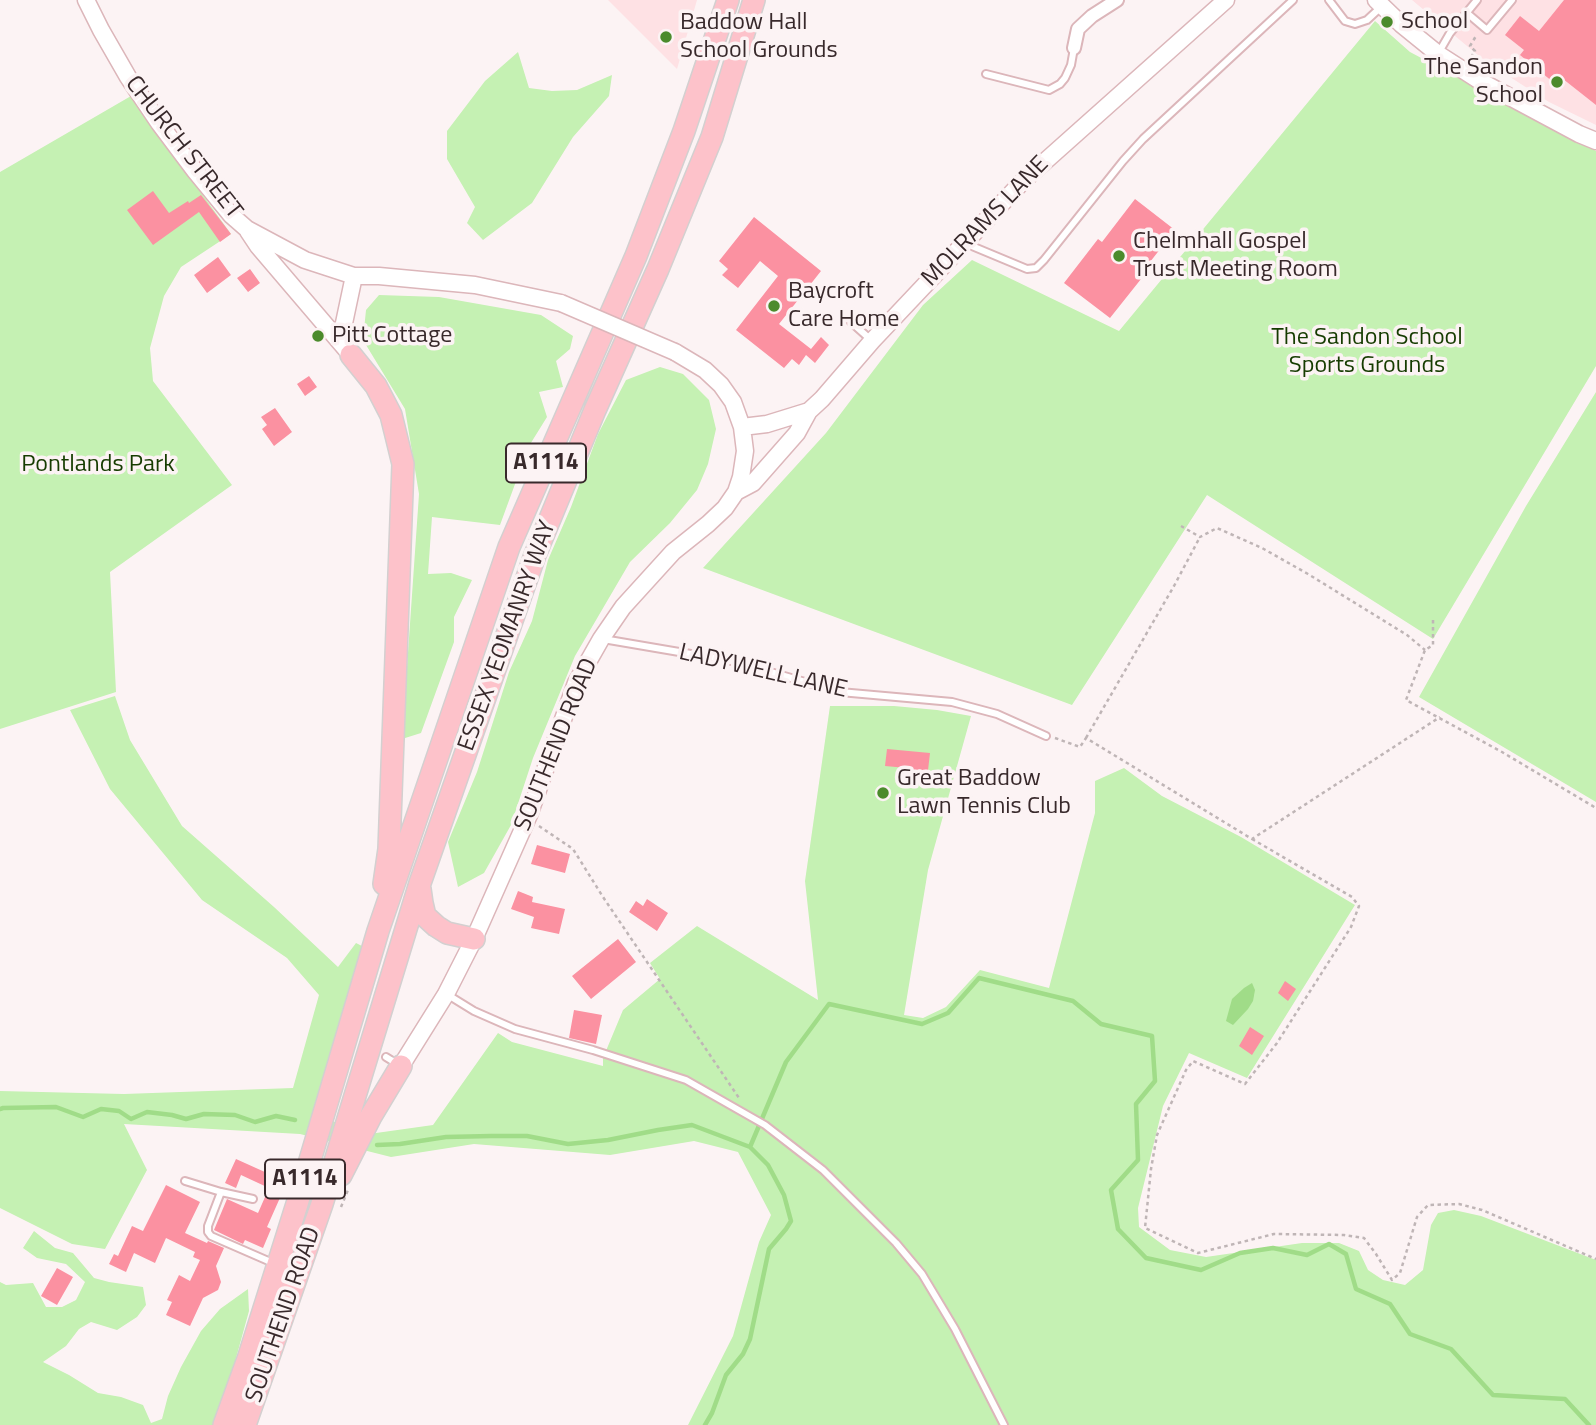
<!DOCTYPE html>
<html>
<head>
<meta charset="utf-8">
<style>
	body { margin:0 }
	canvas { display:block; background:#fcf3f4 }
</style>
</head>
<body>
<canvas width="1596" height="1425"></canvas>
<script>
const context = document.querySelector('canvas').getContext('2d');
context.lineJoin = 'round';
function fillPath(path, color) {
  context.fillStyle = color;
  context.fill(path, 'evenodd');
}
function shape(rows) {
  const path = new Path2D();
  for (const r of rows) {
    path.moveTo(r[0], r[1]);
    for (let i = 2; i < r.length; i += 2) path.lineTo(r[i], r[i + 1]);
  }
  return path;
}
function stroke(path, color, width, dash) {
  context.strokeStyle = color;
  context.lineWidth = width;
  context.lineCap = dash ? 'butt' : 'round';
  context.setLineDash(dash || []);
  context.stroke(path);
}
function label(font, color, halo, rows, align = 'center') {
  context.font = font + ' "Titillium Web",sans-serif';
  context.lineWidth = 7;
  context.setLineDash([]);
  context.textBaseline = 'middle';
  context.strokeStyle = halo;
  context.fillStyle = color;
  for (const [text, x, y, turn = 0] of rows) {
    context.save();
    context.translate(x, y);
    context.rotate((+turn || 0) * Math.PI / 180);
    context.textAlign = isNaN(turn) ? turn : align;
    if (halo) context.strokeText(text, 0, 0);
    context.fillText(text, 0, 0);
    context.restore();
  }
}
fillPath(shape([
	[608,0,697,0,677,69],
	[1412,0,1596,0,1596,125,1549,102,1485,61]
]), '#fee1e4');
fillPath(shape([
	[1375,21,1410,52,1596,151,1596,366,1433,639,1207,495,1072,705,703,568,826,433,923,305,972,260,1119,331],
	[518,52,529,88,552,91,577,90,612,75,609,96,573,137,532,203,483,240,467,223,475,207,447,159,447,131,485,81],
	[131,96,231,234,181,267,164,296,150,348,153,381,232,485,110,572,116,692,0,729,0,172],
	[379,295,439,297,541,315,573,336,570,349,556,361,563,387,539,392,547,417,529,446,500,525,432,517,428,574,451,573,472,580,454,617,454,642,421,733,402,739,419,494,405,409,363,340,366,310],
	[660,367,683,374,709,400,716,429,708,464,697,490,670,523,630,562,575,656,533,758,511,825,484,873,458,887,448,842,477,772,509,672,532,621,548,560,571,507,598,434,626,380],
	[1596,392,1596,802,1419,697,1526,506],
	[115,696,130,740,182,826,274,907,338,967,356,943,364,947,312,1114,369,1134,433,1125,498,1033,512,1042,603,1066,603,1058,623,1010,660,979,650,963,697,926,818,1000,805,881,830,706,894,706,937,710,971,716,928,870,904,1015,923,1018,946,1007,980,970,1049,988,1095,813,1095,781,1124,768,1162,796,1241,837,1355,905,1247,1078,1189,1053,1163,1106,1138,1208,1139,1227,1170,1250,1206,1257,1302,1243,1339,1243,1359,1251,1368,1270,1383,1280,1405,1285,1423,1270,1431,1225,1438,1213,1454,1210,1481,1216,1596,1260,1596,1425,688,1425,733,1336,759,1242,771,1215,738,1152,694,1141,610,1155,474,1144,391,1157,300,1134,124,1124,147,1170,105,1249,72,1244,0,1208,0,1091,124,1094,293,1088,319,995,287,958,202,900,110,789,70,710],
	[34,1231,55,1248,73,1253,94,1278,109,1282,143,1287,146,1305,137,1317,117,1330,91,1322,79,1329,66,1346,43,1362,69,1375,98,1393,121,1397,143,1405,151,1423,162,1419,168,1396,181,1367,201,1331,220,1309,248,1289,249,1311,225,1398,215,1425,0,1425,0,1282,6,1285,33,1283,46,1307,62,1307,76,1300,85,1282,66,1264,37,1258,23,1248]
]), '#c5f1b3');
fillPath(shape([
	[1252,983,1255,990,1253,1001,1248,1009,1233,1025,1226,1021,1232,999,1244,988]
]), '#a0dc88');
stroke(shape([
	[0,1109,3,1108,56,1107,83,1117,101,1109,119,1111,131,1119,147,1112,172,1115,186,1119,204,1114,235,1115,255,1122,276,1116,295,1120],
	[377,1145,400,1144,446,1137,491,1136,527,1136,568,1144,608,1140,658,1130,692,1125,750,1147],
	[705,1425,712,1413,726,1375,743,1354,750,1339,769,1249,786,1229,791,1221,784,1195,768,1165,750,1147,786,1062,829,1004,922,1024,948,1013,979,978,1073,1001,1101,1024,1152,1036,1155,1081,1136,1104,1138,1160,1111,1190,1118,1229,1146,1258,1201,1270,1240,1253,1273,1248,1307,1255,1329,1244,1346,1254,1356,1289,1390,1304,1410,1334,1451,1349,1493,1395,1565,1399,1589,1425]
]), '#a0dc88', 4.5);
fillPath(shape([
	[1564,0,1596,0,1596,105,1558,75,1553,82,1520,55,1524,50,1505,35,1520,16,1539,31],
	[153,191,169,213,188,201,189,203,201,195,231,234,220,242,199,212,153,245,127,210],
	[1135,199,1175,230,1143,271,1145,274,1110,318,1064,283,1098,239,1102,242],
	[754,217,821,271,779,324,811,349,821,337,829,345,815,363,806,355,799,365,792,359,784,368,736,330,778,276,760,261,738,288,722,275,728,269,719,261],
	[218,257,231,275,207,293,194,275],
	[250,269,260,283,248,292,237,278],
	[309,376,317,387,305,396,297,384],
	[275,408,292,432,274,446,262,429,267,425,261,417],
	[887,749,930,753,927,779,906,777,907,768,885,766],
	[537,845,570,854,565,873,531,864],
	[518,891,533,897,532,902,565,909,559,934,531,928,534,917,511,909],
	[647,899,668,913,657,931,629,912,636,901,643,906],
	[618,939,636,962,591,999,572,976],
	[1285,981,1296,989,1288,1001,1278,993],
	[574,1010,602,1015,596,1044,569,1038],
	[1250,1027,1264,1036,1252,1055,1239,1046],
	[236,1159,287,1182,267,1227,271,1229,263,1248,245,1240,243,1244,214,1230,227,1199,258,1213,269,1188,241,1175,236,1188,225,1183],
	[166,1185,200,1202,185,1233,207,1243,208,1241,224,1248,216,1266,221,1282,218,1290,203,1298,190,1326,166,1315,172,1302,167,1300,179,1275,190,1281,200,1260,193,1257,195,1252,166,1238,155,1263,134,1253,126,1272,109,1264,114,1254,118,1256,132,1226,143,1231],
	[57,1268,73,1277,57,1305,41,1296]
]), '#fb91a1');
const service = shape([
	[1329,0,1345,21,1355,24,1367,20,1381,7],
	[1467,13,1487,30,1512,0],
	[1439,52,1450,33,1477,0],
	[986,74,1049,90,1060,84,1065,78,1071,65,1074,48],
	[967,244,1027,269,1036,268,1044,260,1123,161,1143,139,1293,0],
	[851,322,870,339],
	[603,639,732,661,840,692,952,702,997,714,1046,736],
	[448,995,474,1011,515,1029,593,1050,686,1080,765,1125,823,1170,896,1243,922,1274,955,1329,1004,1425],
	[386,1057,399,1065],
	[185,1181,221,1192],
	[253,1199,221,1192,208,1226,208,1232,211,1236,273,1263]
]);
const minor = shape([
	[1074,48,1078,29,1092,16,1117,0]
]);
const tertiary = shape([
	[86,0,101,30,128,77,159,123,195,171,231,215,247,229,305,260,354,276,379,276,475,285,561,303],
	[1376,0,1401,24,1438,54,1480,81,1579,134,1596,141],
	[248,231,258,246,351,355],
	[340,342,354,276],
	[742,427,767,424,809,411,822,399,872,341,1023,181,1226,0],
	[736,492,753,483,797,433,809,411],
	[401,1066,446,994,474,939,529,815,576,683,601,639,623,607,673,552,708,524,725,508,736,492,741,477,745,451,742,427,733,402,721,385,705,370,675,352]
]);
const primary = shape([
	[351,355,376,386,391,415,403,464,389,849,384,884],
	[420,889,422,903,425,916,436,926,447,933,474,939],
	[341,1175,371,1116,401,1066],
	[224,1425,249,1356,297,1204,378,931,509,547,636,256,684,131,728,0],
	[245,1425,322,1204,420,883,535,555,595,410,658,269,712,137,754,0]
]);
stroke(service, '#dcb6ba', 10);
stroke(minor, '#dcb6ba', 16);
stroke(tertiary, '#dcb6ba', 19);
stroke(primary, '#d3d0d0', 24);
stroke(shape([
	[1471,57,1475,51,1470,46,1476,36,1475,35],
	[1181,526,1200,537,1217,528,1262,548,1308,574,1407,635,1425,650],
	[1433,620,1433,645,1425,650,1406,700,1502,752,1596,808],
	[1055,738,1080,747,1086,738,1252,839,1440,717],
	[1086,738,1174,586,1200,537],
	[539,826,573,849,603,897,739,1098],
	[1252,839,1352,897,1359,906,1351,927,1277,1043,1245,1084,1193,1061,1186,1070,1157,1135,1151,1169,1145,1228,1198,1253,1274,1234,1344,1235,1364,1238,1376,1254,1392,1280,1400,1273,1417,1217,1428,1205,1459,1204,1482,1210,1596,1259],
	[341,1207,348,1190]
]), '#bfb5b6', 2.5, [3.5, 3.5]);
stroke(service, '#fff', 6);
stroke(minor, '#fff', 12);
stroke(tertiary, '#fff', 16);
stroke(primary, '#fdc2ca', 21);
const tertiaryBridge = shape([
	[561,303,675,352]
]);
stroke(tertiaryBridge, '#dcb6ba', 19, []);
stroke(tertiaryBridge, '#fff', 16);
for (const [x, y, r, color] of [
	[1387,22,7,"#4b8b2c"],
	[666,37,7,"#4b8b2c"],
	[1557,82,7,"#4b8b2c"],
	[1119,256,7,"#4b8b2c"],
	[774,306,7,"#4b8b2c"],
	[318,336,7,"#4b8b2c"],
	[883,793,7,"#4b8b2c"]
]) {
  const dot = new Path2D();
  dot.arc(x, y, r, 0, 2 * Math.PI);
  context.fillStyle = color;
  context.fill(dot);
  stroke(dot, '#fcf3f4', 2.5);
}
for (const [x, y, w] of [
	[546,463,80],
	[305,1179,80]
]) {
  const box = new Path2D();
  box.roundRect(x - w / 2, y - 19.5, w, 39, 5);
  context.fillStyle = '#fcf3f4';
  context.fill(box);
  stroke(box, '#38292b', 2);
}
label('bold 23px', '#38292b', null, [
	["A1114",546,463],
	["A1114",305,1179]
]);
label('24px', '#38292b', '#fcf3f4', [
	["School",1401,22],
	["Baddow Hall",680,23],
	["School Grounds",680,51],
	["The Sandon",1543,68,"right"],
	["School",1543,96,"right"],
	["Chelmhall Gospel",1133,242],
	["Trust Meeting Room",1133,270],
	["Baycroft",788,292],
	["Care Home",788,320],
	["Pitt Cottage",332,336],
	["Great Baddow",897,779],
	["Lawn Tennis Club",897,807]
], 'left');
label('24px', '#38292b', '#fcf3f4', [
	["CHURCH STREET",183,148,52],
	["MOLRAMS LANE",986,222,-46],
	["ESSEX YEOMANRY WAY",508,636,-70],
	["LADYWELL LANE",763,672,13],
	["SOUTHEND ROAD",557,745,-68],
	["SOUTHEND ROAD",284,1315,-71]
]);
label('24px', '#163c01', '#fcf3f4', [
	["The Sandon School",1367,338],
	["Sports Grounds",1367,366],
	["Pontlands Park",98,465]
]);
</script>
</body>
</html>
